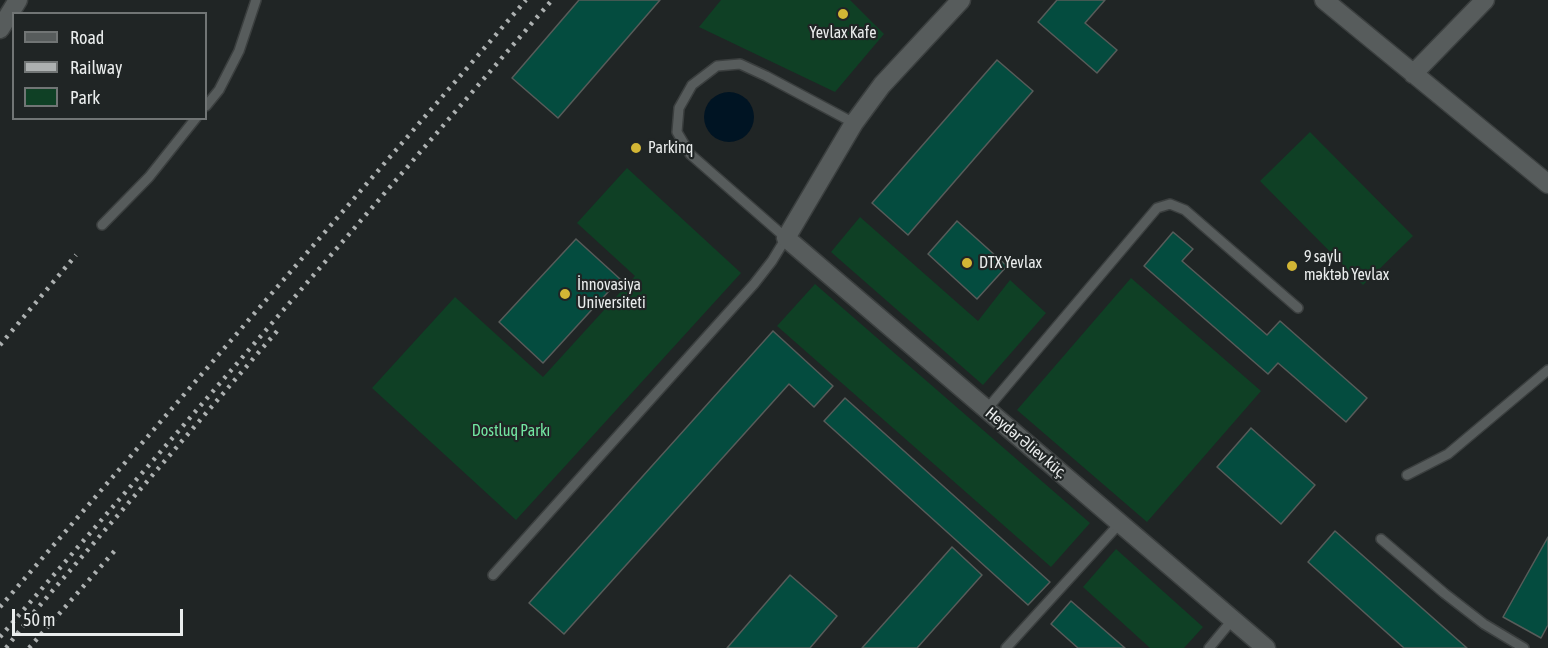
<!DOCTYPE html>
<html>
<head>
<meta charset="utf-8">
<style>
	body { margin:0 }
	#map { position:relative; width:1548px; height:648px; overflow:hidden; background:#202525; font-family:"Asap Condensed",sans-serif }
	canvas { display:block }
	.legend { position:absolute; left:12px; top:12px; width:195px; height:108px; box-sizing:border-box; background:#202525; border:2px solid #717575; margin:0; padding:8px 10px; list-style:none; font-size:18px; color:#eaeded }
	.legend li { display:flex; align-items:center; gap:12px; height:30px }
	.legend b { width:30px; border:2px solid #717575 }
	.scale { position:absolute; left:12px; top:609px; width:171px; height:27px; box-sizing:border-box; border:3px solid #eaeded; border-top:0; padding-left:8px; font-size:18px; line-height:21px; white-space:nowrap; color:#eaeded; -webkit-text-stroke:4px #202525; paint-order:stroke }
</style>
</head>
<body>
<div id="map">
<canvas width="1548" height="648"></canvas>
<ul class="legend">
<li><b style="height:8px;background:#575c5c"></b>Road</li>
<li><b style="height:8px;background:#adb1b1"></b>Railway</li>
<li><b style="height:16px;background:#0f4025"></b>Park</li>
</ul>
<div class="scale">50 m</div>
</div>
<script>
const context = document.querySelector('canvas').getContext('2d');
context.lineJoin = 'round';
function fillPath(path, color) {
  context.fillStyle = color;
  context.fill(path, 'evenodd');
}
function shape(rows) {
  const path = new Path2D();
  for (const r of rows) {
    if (r.length === 3) {
      path.moveTo(r[0] + r[2], r[1]);
      path.arc(r[0], r[1], r[2], 0, 2 * Math.PI);
      continue;
    }
    path.moveTo(r[0], r[1]);
    for (let i = 2; i < r.length; i += 2) path.lineTo(r[i], r[i + 1]);
  }
  return path;
}
function stroke(path, color, width, dash) {
  context.strokeStyle = color;
  context.lineWidth = width;
  context.lineCap = dash ? 'butt' : 'round';
  context.setLineDash(dash || []);
  context.stroke(path);
}
function label(font, color, halo, rows, align = 'center') {
  context.font = font + ' "Asap Condensed",sans-serif';
  context.lineWidth = 4.5;
  context.setLineDash([]);
  context.textBaseline = 'middle';
  context.strokeStyle = halo;
  context.fillStyle = color;
  for (const [text, x, y, turn = 0] of rows) {
    context.save();
    context.translate(x, y);
    context.rotate((+turn || 0) * Math.PI / 180);
    context.textAlign = isNaN(turn) ? turn : align;
    if (halo) context.strokeText(text, 0, 0);
    context.fillText(text, 0, 0);
    context.restore();
  }
}
fillPath(shape([
	[721,0,850,0,884,34,835,92,699,27],
	[1310,132,1413,236,1363,285,1260,181],
	[627,168,741,273,516,520,372,388,455,297,543,377,635,276,577,223],
	[860,217,978,321,1010,280,1046,313,983,385,831,252],
	[1131,278,1261,391,1147,522,1017,410],
	[815,284,1090,523,1051,567,777,326],
	[1116,549,1203,627,1184,648,1150,648,1083,587]
]), '#0f4025');
fillPath(shape([
	[729,117,25]
]), '#001423');
const building = shape([
	[579,0,660,0,558,118,512,78,579,0],
	[1057,0,1105,0,1085,23,1117,50,1097,73,1038,22,1057,0],
	[997,60,1033,91,908,235,872,203,997,60],
	[957,221,1007,266,977,299,928,254,957,221],
	[1173,232,1193,249,1182,261,1267,335,1280,321,1367,398,1346,422,1278,363,1268,374,1144,266,1173,232],
	[576,239,620,279,543,363,499,322,576,239],
	[773,331,833,386,814,407,789,384,564,634,529,603,773,331],
	[845,398,1050,582,1028,605,824,421,845,398],
	[1251,428,1315,485,1281,524,1217,467,1251,428],
	[1335,531,1467,648,1404,648,1308,562,1335,531],
	[1548,537,1548,625,1541,638,1503,617,1548,537],
	[952,547,982,575,917,648,862,648,952,547],
	[790,575,837,616,810,648,727,648,790,575],
	[1071,601,1125,648,1078,648,1051,624,1071,601]
]);
fillPath(building, '#044c3f');
stroke(building, '#575c5a', 1.5);
const lane = shape([
	[206,106,219,90,239,51,256,0],
	[102,225,149,177,196,118],
	[987,409,1157,208,1170,204,1185,210,1298,308],
	[1407,475,1448,454,1548,370],
	[1381,539,1444,593,1484,624,1524,648],
	[493,575,754,284,772,261,786,238,690,154,677,132,679,108,692,85,717,66,740,64,766,76,854,123],
	[1006,648,1120,523],
	[1209,648,1233,619]
]);
const street = shape([
	[1324,0,1548,184],
	[0,29,18,0],
	[1413,74,1485,0]
]);
const secondary = shape([
	[961,0,882,85,854,123,786,238,1266,648]
]);
stroke(lane, '#3b3f3f', 12);
stroke(street, '#3b3f3f', 21);
stroke(secondary, '#3b3f3f', 21);
stroke(lane, '#575c5c', 9);
stroke(street, '#575c5c', 18);
stroke(secondary, '#575c5c', 18);
stroke(shape([
	[0,345,76,255],
	[0,607,526,0],
	[0,637,552,0],
	[6,648,35,611,278,330],
	[29,648,118,547]
]), '#adb1b1', 4.5, [3, 6]);
for (const [x, y, r, color] of [
	[843,14,6,"#d3b635"],
	[636,148,6,"#d3b635"],
	[967,263,6,"#d3b635"],
	[1292,266,6,"#d3b635"],
	[565,294,6,"#d3b635"]
]) {
  const dot = new Path2D();
  dot.arc(x, y, r, 0, 2 * Math.PI);
  context.fillStyle = color;
  context.fill(dot);
  stroke(dot, '#202525', 2);
}
label('16px', '#eaeded', '#202525', [
	["Yevlax Kafe",843,33,"center"],
	["Parkinq",648,148],
	["9 saylı",1304,257],
	["məktəb Yevlax",1304,275],
	["DTX Yevlax",979,263],
	["İnnovasiya",577,285],
	["Universiteti",577,303]
], 'left');
label('16px', '#72e6a1', '#202525', [
	["Dostluq Parkı",511,431]
]);
label('16px', '#eaeded', '#202525', [
	["Heydər Əliev küç.",1026,443,40]
]);
</script>
</body>
</html>
